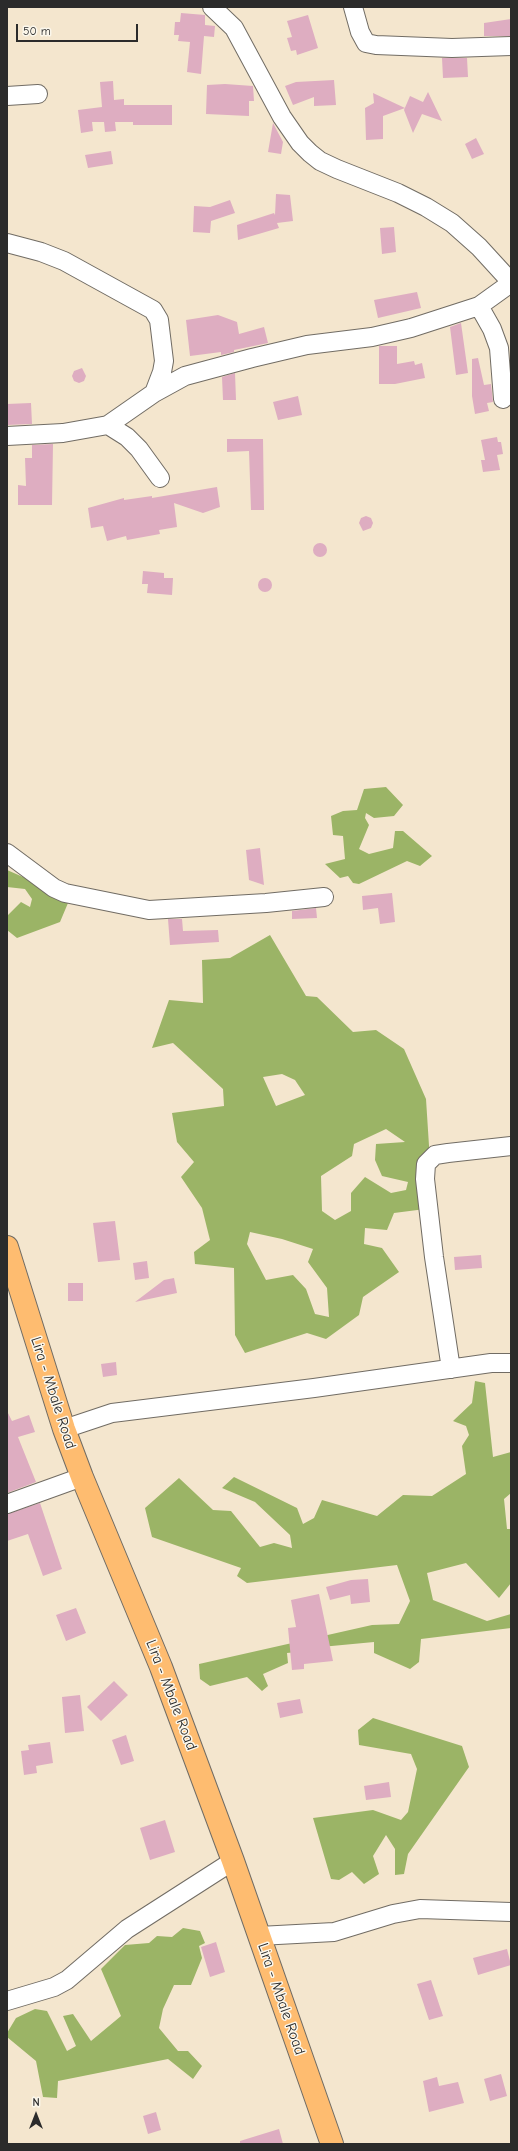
<!DOCTYPE html>
<html>
<head>
<meta charset="utf-8">
<style>
	body { margin:0 }
	#map { position:relative; width:518px; height:2151px; overflow:hidden; background:#f4e6ce; font-family:"Comic Neue",sans-serif }
	canvas { display:block }
	.frame { position:absolute; inset:0; border:8px solid #2b2b2b; pointer-events:none }
	.north { position:absolute; left:16px; top:2095px; width:40px; height:40px; -webkit-text-stroke:3px #fbf7ec; paint-order:stroke; rotate:0deg; font-size:11px; font-weight:700; line-height:16px; text-align:center; color:#2b2b2b }
	.north::after { content:''; display:block; margin:auto; width:14px; height:18px; background:#2b2b2b; clip-path:polygon(50% 0,100% 100%,50% 72%,0 100%) }
	.scale { position:absolute; left:16px; top:24px; width:122px; height:18px; box-sizing:border-box; border:2px solid #2b2b2b; border-top:0; padding-left:5px; font-size:12px; line-height:14px; white-space:nowrap; color:#2b2b2b; -webkit-text-stroke:3px #fbf7ec; paint-order:stroke }
</style>
</head>
<body>
<div id="map">
<canvas width="518" height="2151"></canvas>
<div class="frame"></div>
<div class="north">N</div>
<div class="scale">50 m</div>
</div>
<script>
const context = document.querySelector('canvas').getContext('2d');
context.lineJoin = 'round';
function fillPath(path, color) {
  context.fillStyle = color;
  context.fill(path, 'evenodd');
}
function shape(rows) {
  const path = new Path2D();
  for (const r of rows) {
    if (r.length === 3) {
      path.moveTo(r[0] + r[2], r[1]);
      path.arc(r[0], r[1], r[2], 0, 2 * Math.PI);
      continue;
    }
    path.moveTo(r[0], r[1]);
    for (let i = 2; i < r.length; i += 2) path.lineTo(r[i], r[i + 1]);
  }
  return path;
}
function stroke(path, color, width, dash) {
  context.strokeStyle = color;
  context.lineWidth = width;
  context.lineCap = dash ? 'butt' : 'round';
  context.setLineDash(dash || []);
  context.stroke(path);
}
function label(font, color, halo, rows, align = 'center') {
  context.font = font + ' "Comic Neue",sans-serif';
  context.lineWidth = 3;
  context.setLineDash([]);
  context.textBaseline = 'middle';
  context.strokeStyle = halo;
  context.fillStyle = color;
  for (const [text, x, y, turn = 0] of rows) {
    context.save();
    context.translate(x, y);
    context.rotate((+turn || 0) * Math.PI / 180);
    context.textAlign = isNaN(turn) ? turn : align;
    if (halo) context.strokeText(text, 0, 0);
    context.fillText(text, 0, 0);
    context.restore();
  }
}
fillPath(shape([
	[386,787,403,805,394,816,374,818,366,813,365,818,369,825,359,849,369,854,393,848,395,831,403,831,432,856,420,866,407,861,359,884,353,883,348,876,340,878,325,864,345,859,343,836,333,835,331,816,343,811,357,810,364,789],
	[7,870,39,884,68,903,60,922,17,938,7,930,7,916,21,902,30,907,32,899,25,889,7,887],
	[270,935,306,996,317,997,353,1032,376,1030,404,1049,426,1099,433,1208,394,1213,387,1230,365,1228,364,1244,382,1248,399,1272,363,1297,359,1315,326,1339,307,1333,245,1353,235,1335,234,1268,195,1264,194,1252,210,1240,202,1208,181,1177,194,1162,177,1142,172,1113,224,1106,223,1089,173,1043,152,1048,169,1000,203,1003,202,960,230,958],
	[282,1074,295,1080,305,1095,276,1106,263,1077],
	[386,1129,405,1142,376,1144,375,1160,382,1176,408,1182,406,1190,391,1193,365,1177,351,1193,351,1211,335,1220,322,1211,321,1176,352,1156,354,1144],
	[250,1232,282,1239,313,1249,308,1262,327,1288,329,1317,315,1314,306,1289,293,1275,266,1280,247,1244],
	[475,1381,485,1383,493,1457,511,1452,511,1493,504,1499,507,1529,511,1529,511,1583,499,1598,466,1563,427,1573,433,1600,487,1621,511,1614,511,1628,421,1639,419,1662,410,1669,374,1653,374,1642,321,1647,307,1651,287,1653,288,1663,263,1674,268,1686,262,1691,247,1677,210,1686,200,1679,199,1664,372,1625,399,1624,410,1601,397,1565,247,1583,237,1576,241,1568,152,1537,145,1508,179,1478,213,1510,231,1511,260,1547,274,1543,292,1548,290,1535,255,1502,222,1488,234,1477,297,1508,303,1524,314,1518,322,1500,377,1516,403,1495,432,1496,466,1474,462,1446,469,1435,466,1426,453,1421,472,1403],
	[373,1718,462,1746,469,1767,408,1854,404,1874,395,1875,395,1849,386,1835,373,1856,379,1874,364,1884,352,1872,339,1880,331,1879,313,1818,373,1810,401,1820,408,1812,417,1769,411,1754,359,1745,358,1730],
	[183,1928,200,1931,205,1943,199,1946,202,1958,191,1985,174,1985,163,2009,159,2028,178,2051,188,2051,202,2066,193,2079,168,2059,58,2081,57,2098,43,2097,36,2061,7,2037,7,2033,16,2018,35,2009,47,2011,67,2051,76,2046,63,2016,73,2014,91,2041,121,2016,101,1969,125,1945,149,1943,157,1936,172,1937]
]), '#9bb466');
fillPath(shape([
	[181,13,205,15,205,25,215,26,214,37,204,36,201,74,187,72,190,42,178,41,179,35,174,35,175,22,180,22],
	[308,15,318,48,297,55,296,50,291,51,287,38,292,37,287,21],
	[511,19,511,36,484,36,484,23],
	[442,58,467,58,468,77,443,78],
	[334,80,336,105,314,106,314,97,293,105,285,86,296,82],
	[113,81,114,100,124,99,124,105,172,105,172,125,133,125,133,122,115,122,116,131,105,132,104,122,92,122,93,131,81,133,78,110,102,107,100,82],
	[225,84,253,86,254,101,249,101,249,116,206,114,207,85],
	[428,92,442,121,422,114,413,133,404,110,410,96,423,102],
	[373,93,405,108,383,116,383,139,366,140,365,108,374,103],
	[273,123,283,142,281,154,268,152],
	[476,138,484,154,472,159,465,144],
	[111,151,113,164,88,168,85,155],
	[276,194,290,195,293,221,277,223,279,228,238,240,237,225,274,213,275,215],
	[230,200,235,213,211,221,210,233,193,232,194,206,210,207],
	[394,227,396,252,382,254,380,228],
	[417,292,421,308,378,318,374,300],
	[218,315,237,322,239,334,264,327,268,343,234,350,234,352,221,355,221,352,190,356,186,320],
	[461,323,468,373,456,375,450,327],
	[379,346,397,346,397,364,414,361,415,365,422,363,425,378,395,384,379,384],
	[478,358,484,385,491,384,493,402,487,403,489,411,475,414,472,396,472,359],
	[82,368,86,376,84,381,79,383,74,381,72,376,74,371],
	[235,373,236,400,223,400,222,377],
	[298,396,302,415,278,420,273,402],
	[31,403,32,424,7,425,7,404],
	[497,437,498,442,501,442,503,454,497,455,500,470,483,472,481,460,485,460,481,440],
	[227,439,263,439,264,510,251,510,249,451,227,452],
	[53,444,52,505,18,505,18,485,26,486,25,458,32,458,32,445],
	[217,487,220,507,203,513,174,503,177,527,159,530,160,534,127,540,126,536,107,541,103,526,91,528,88,508,124,498,124,500,152,496,152,498],
	[366,516,371,518,373,523,371,528,363,531,359,523,361,518],
	[320,550,7],
	[143,571,164,573,164,578,173,578,172,595,147,593,148,584,142,584],
	[265,585,7],
	[260,848,264,885,249,880,246,850],
	[392,893,395,922,380,924,378,908,363,910,362,896],
	[316,908,317,918,292,919,292,911],
	[168,919,182,919,183,931,218,930,219,942,170,945],
	[115,1221,120,1260,98,1262,93,1223],
	[481,1255,482,1268,455,1270,454,1257],
	[147,1261,149,1278,135,1280,133,1263],
	[174,1278,177,1293,135,1302,164,1280],
	[68,1283,83,1283,83,1301,68,1301],
	[116,1362,117,1375,103,1377,101,1364],
	[7,1411,12,1421,29,1415,35,1432,18,1437,36,1482,7,1493],
	[40,1503,62,1569,43,1576,28,1534,7,1541,7,1514],
	[368,1579,370,1602,351,1604,350,1595,330,1600,326,1587,351,1580],
	[319,1594,333,1661,304,1664,304,1669,292,1670,288,1628,296,1627,291,1600],
	[76,1608,86,1633,66,1641,56,1615],
	[114,1681,128,1695,101,1721,87,1707],
	[80,1695,84,1731,65,1733,62,1697],
	[300,1699,303,1713,280,1718,277,1703],
	[126,1735,134,1761,121,1765,112,1740],
	[50,1742,53,1763,36,1766,37,1773,24,1775,21,1751,29,1750,28,1745],
	[389,1782,391,1797,366,1800,364,1786],
	[165,1820,175,1852,150,1860,140,1828],
	[216,1942,225,1972,210,1977,201,1947],
	[507,1949,511,1965,478,1975,473,1958],
	[431,1980,443,2016,429,2020,417,1984],
	[501,2074,507,2096,490,2101,484,2079],
	[437,2077,439,2086,458,2082,464,2103,429,2112,423,2081],
	[156,2112,161,2130,148,2134,143,2116],
	[279,2129,283,2144,240,2144,240,2141]
]), '#deadc1');
const minor = shape([
	[212,7,234,28,282,117,300,143,310,153,320,161,337,169,398,193,426,207,452,223,479,247,511,282],
	[353,7,360,32,366,43,376,45,452,48,511,46],
	[7,96,38,94],
	[7,243,41,252,64,261,153,310,159,320,164,361,162,372,154,393,108,425,63,433,7,436],
	[479,306,492,329,499,348,503,399],
	[154,393,185,376,252,358,307,345,372,337,411,328,479,306,511,283],
	[108,425,127,437,139,449,160,478],
	[7,853,54,888,65,893,149,910,266,903,324,897],
	[451,1369,434,1257,425,1179,426,1164,435,1155,448,1153,511,1146],
	[64,1429,112,1413,314,1388,491,1363,511,1363],
	[7,1504,82,1477],
	[259,1936,334,1932,393,1914,420,1909,511,1912],
	[7,2001,54,1987,67,1980,127,1929,233,1861]
]);
const primary = shape([
	[7,1247,64,1429,82,1477,161,1667,233,1861,332,2144]
]);
stroke(minor, '#716c64', 20);
stroke(primary, '#716c64', 24);
stroke(minor, '#fff', 18);
stroke(primary, '#febc70', 22);
label('15px', '#2b2b2b', '#fbf7ec', [
	["Lira - Mbale Road",53,1393,72],
	["Lira - Mbale Road",171,1695,69],
	["Lira - Mbale Road",281,1999,71]
]);
</script>
</body>
</html>
